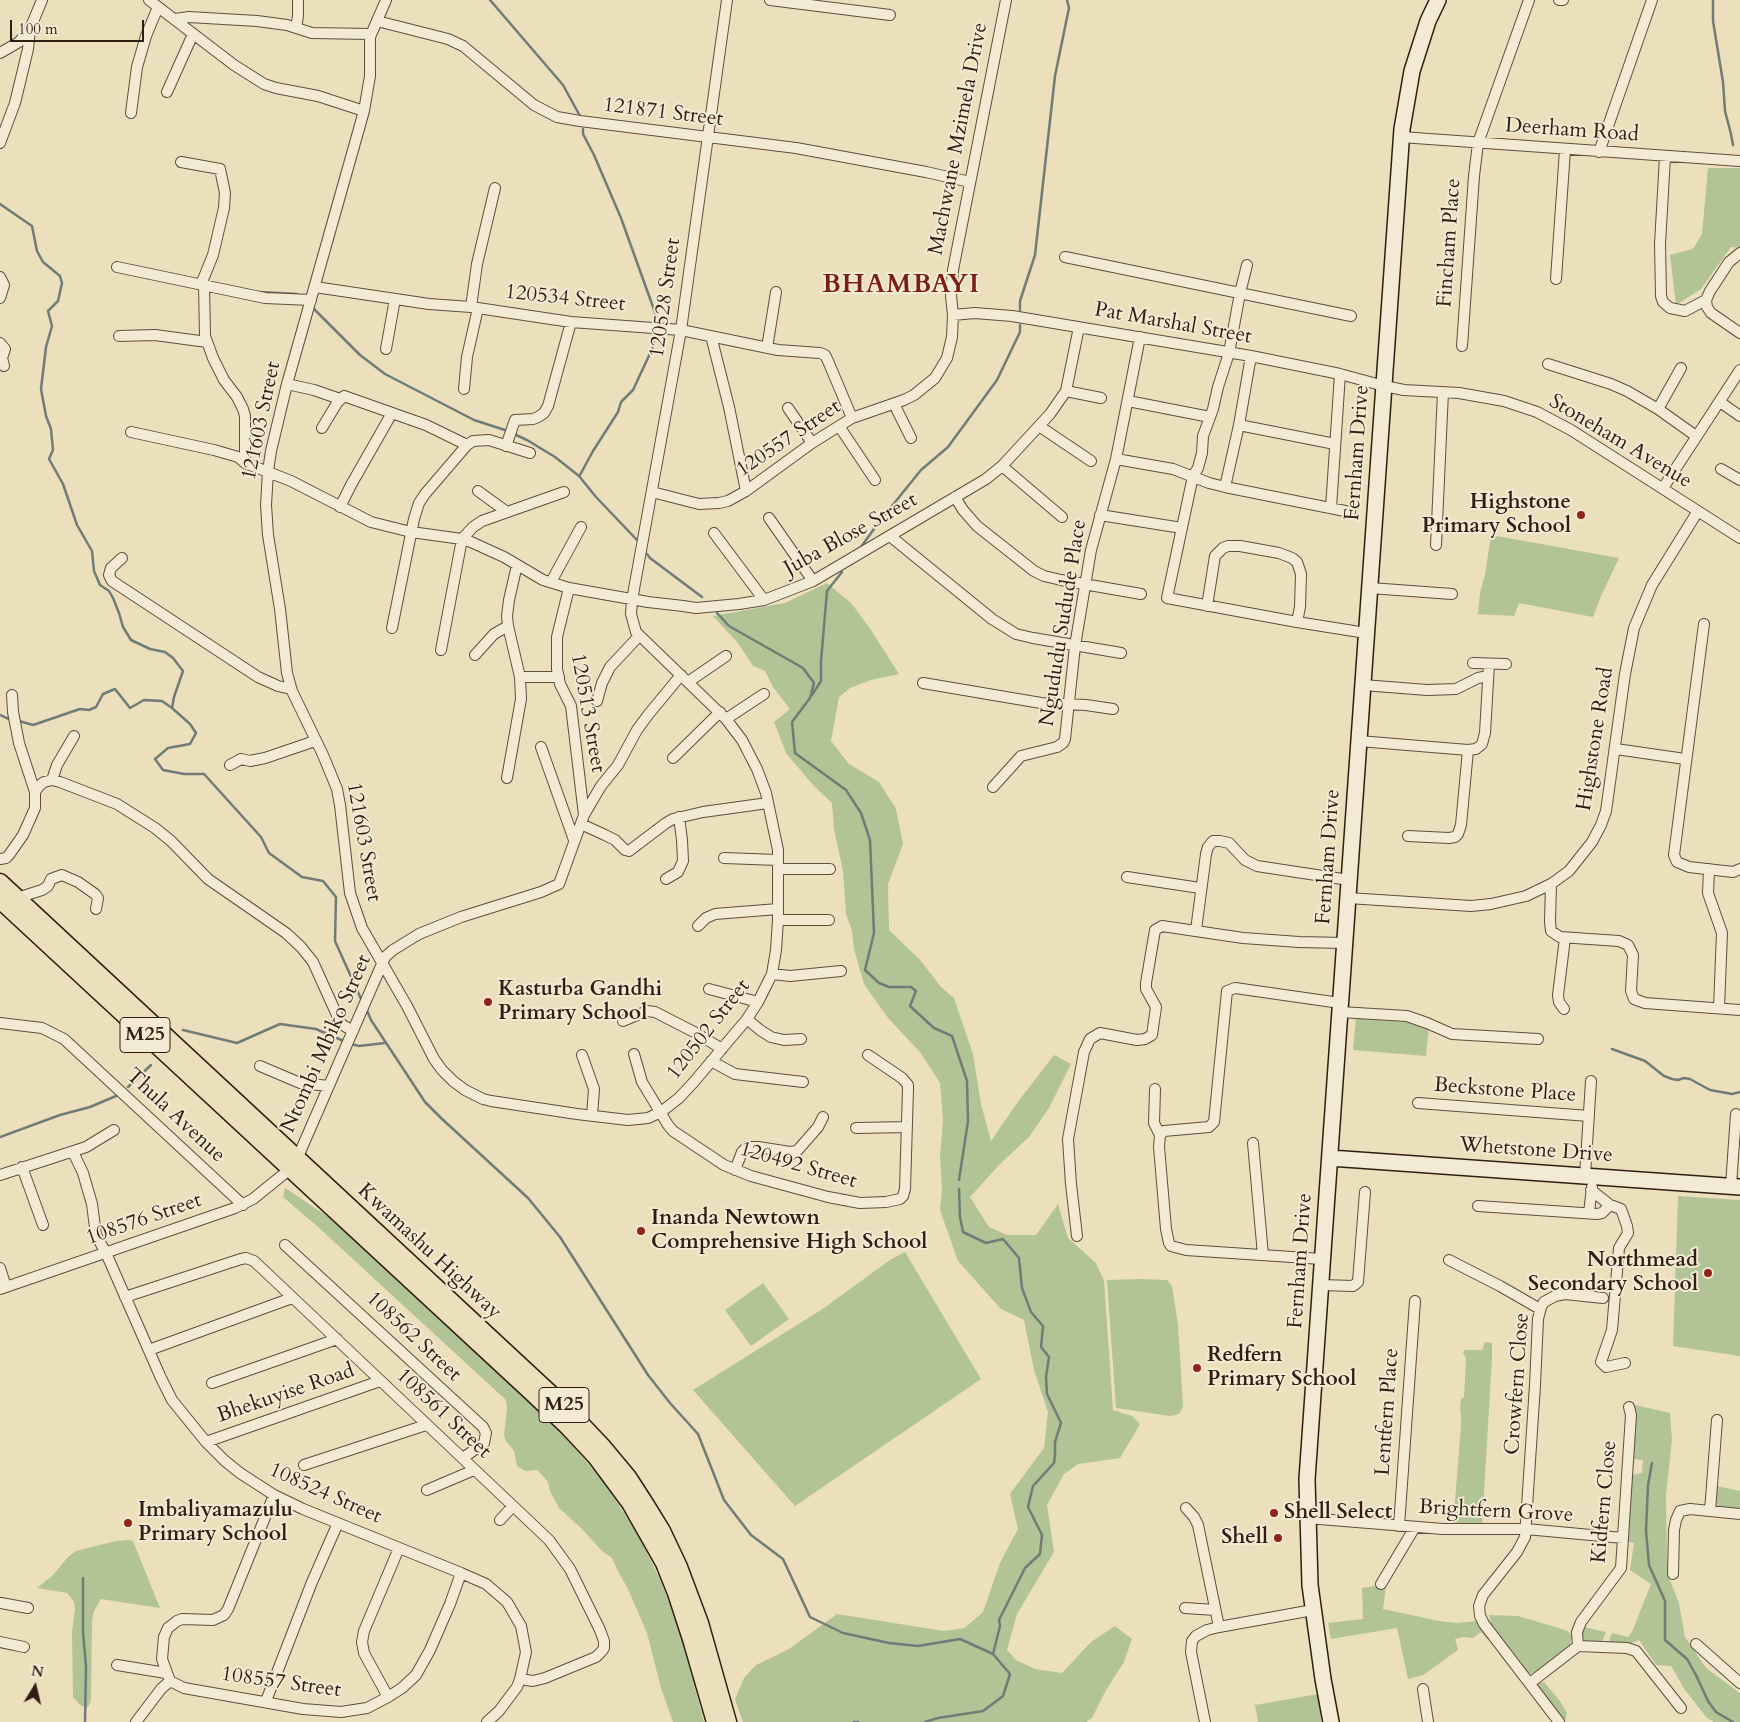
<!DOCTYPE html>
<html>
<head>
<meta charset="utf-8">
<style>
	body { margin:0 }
	#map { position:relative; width:1740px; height:1722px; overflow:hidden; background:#ecdfbc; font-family:Cardo,serif }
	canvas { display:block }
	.north { position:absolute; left:10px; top:1662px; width:50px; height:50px; -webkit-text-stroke:4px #f3ead3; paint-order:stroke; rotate:9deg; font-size:14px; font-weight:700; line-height:20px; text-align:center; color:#301e13 }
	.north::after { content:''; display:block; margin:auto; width:18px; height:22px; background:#301e13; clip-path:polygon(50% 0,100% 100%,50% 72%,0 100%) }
	.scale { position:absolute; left:10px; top:20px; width:134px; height:22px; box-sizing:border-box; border:2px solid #301e13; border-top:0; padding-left:6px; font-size:15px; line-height:18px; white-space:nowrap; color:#301e13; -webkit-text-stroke:4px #f3ead3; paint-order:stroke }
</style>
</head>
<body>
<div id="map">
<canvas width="1740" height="1722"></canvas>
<div class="north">N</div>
<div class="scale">100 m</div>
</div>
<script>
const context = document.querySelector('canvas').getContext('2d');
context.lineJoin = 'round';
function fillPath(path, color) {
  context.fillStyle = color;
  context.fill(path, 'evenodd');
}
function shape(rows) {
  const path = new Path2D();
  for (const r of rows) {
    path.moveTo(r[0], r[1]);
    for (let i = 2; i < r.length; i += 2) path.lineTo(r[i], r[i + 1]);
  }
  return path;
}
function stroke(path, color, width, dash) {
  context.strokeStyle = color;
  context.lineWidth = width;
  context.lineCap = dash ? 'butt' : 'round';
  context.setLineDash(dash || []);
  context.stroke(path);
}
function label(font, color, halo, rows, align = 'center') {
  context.font = font + ' Cardo,serif';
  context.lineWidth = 4;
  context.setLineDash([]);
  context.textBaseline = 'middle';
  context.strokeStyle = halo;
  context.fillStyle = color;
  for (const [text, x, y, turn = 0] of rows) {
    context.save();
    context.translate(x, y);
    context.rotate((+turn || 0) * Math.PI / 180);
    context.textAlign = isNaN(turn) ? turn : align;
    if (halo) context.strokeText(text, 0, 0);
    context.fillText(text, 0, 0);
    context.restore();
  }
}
fillPath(shape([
	[1708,168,1740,168,1740,248,1731,247,1701,289,1676,305,1670,255,1693,249,1702,234],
	[1491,535,1619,558,1601,596,1593,617,1519,603,1514,616,1478,614,1480,593,1485,575],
	[827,583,851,603,869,627,899,674,871,680,850,688,839,697,831,741,849,764,879,782,896,809,903,844,888,884,889,930,921,961,941,987,954,998,973,1054,981,1104,991,1141,1017,1103,1054,1055,1071,1064,1049,1108,1029,1137,1000,1164,970,1197,989,1227,1007,1235,1036,1235,1058,1204,1068,1238,1096,1263,1104,1281,1113,1410,1132,1416,1140,1424,1120,1458,1078,1464,1064,1474,1047,1505,1054,1552,1017,1614,1007,1650,1016,1660,1035,1669,1062,1673,1091,1642,1115,1626,1132,1639,1124,1662,1105,1692,1092,1718,1086,1722,743,1722,735,1699,744,1678,756,1665,789,1649,837,1614,944,1631,965,1628,983,1612,1000,1563,1018,1529,1010,1494,1044,1448,1048,1412,1034,1370,1024,1320,1001,1309,958,1261,940,1210,942,1188,940,1156,943,1120,940,1083,920,1052,888,1018,864,984,854,949,852,931,846,914,843,871,834,829,832,803,813,785,786,753,774,722,790,709,773,687,765,671,753,666,738,643,713,616,785,603],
	[1356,1018,1429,1024,1426,1056,1353,1050],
	[285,1188,333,1220,564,1435,596,1473,611,1493,638,1535,661,1581,679,1629,704,1722,673,1722,661,1688,647,1633,628,1589,619,1573,612,1558,602,1551,582,1529,559,1508,550,1491,548,1482,542,1475,537,1470,525,1471,517,1466,514,1451,506,1441,504,1435,507,1409,506,1400,317,1226,283,1197],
	[1678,1196,1740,1200,1740,1356,1673,1346],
	[905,1252,981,1379,795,1506,693,1390,821,1310,890,1260],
	[1141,1279,1167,1280,1172,1286,1178,1325,1183,1407,1179,1414,1170,1416,1116,1408,1107,1280],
	[763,1283,789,1319,751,1346,725,1310],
	[1485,1342,1492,1343,1492,1359,1482,1525,1453,1526,1461,1426,1461,1413,1460,1412,1461,1399,1464,1397,1466,1359,1463,1352,1465,1350,1482,1350],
	[1635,1405,1670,1413,1672,1440,1666,1495,1667,1573,1679,1603,1685,1637,1706,1668,1740,1693,1740,1722,1714,1722,1707,1718,1685,1690,1671,1666,1656,1665,1639,1640,1627,1645,1608,1644,1612,1633,1628,1637,1632,1632,1651,1584,1630,1570,1634,1543,1627,1542,1632,1475,1642,1473,1643,1460,1633,1459],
	[1717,1486,1740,1491,1740,1510,1722,1508,1717,1504,1715,1496],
	[129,1540,133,1541,160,1608,101,1599,94,1611,92,1621,91,1701,88,1707,81,1706,73,1697,72,1633,75,1608,74,1602,67,1593,37,1588,52,1576,68,1557,76,1551,116,1541],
	[1375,1586,1386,1587,1383,1609,1439,1621,1457,1623,1477,1621,1492,1637,1488,1640,1481,1632,1473,1638,1463,1637,1455,1639,1458,1650,1423,1675,1408,1679,1397,1628,1331,1639,1328,1623,1363,1619,1362,1588],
	[1489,1615,1518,1616,1568,1631,1572,1636,1570,1645,1552,1662,1536,1672,1527,1674,1522,1663,1491,1624],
	[1584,1627,1606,1632,1601,1644,1585,1642,1581,1639,1581,1628],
	[1544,1682,1560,1701,1567,1713,1565,1722,1537,1688,1537,1683],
	[1318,1694,1321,1722,1258,1722,1255,1705]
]), '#b2c396');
stroke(shape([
	[490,0,563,85,580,116],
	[1713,0,1713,21,1723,82,1725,111,1731,134,1733,145],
	[583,129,583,134,594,155,621,218,657,318],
	[0,204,32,226,37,251,43,262,60,276,62,283,58,301,48,311,52,326,46,347,41,389,46,416,51,429,53,450,49,459,63,484,77,525,92,551,94,571,100,585,109,591,113,598,119,613,123,627,131,640,150,649,165,652,173,658,183,671,174,697,172,708],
	[259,292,297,294],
	[312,307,360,355,385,374,474,420,508,431],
	[1020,310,1020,301,1035,255,1055,76,1069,8,1067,0],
	[514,434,527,440,555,457,579,476,596,497,637,540],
	[580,475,593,451,618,412,621,402,633,390,654,345,653,335],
	[861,547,879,522,921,470,948,447,997,380,1020,332,1020,325],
	[647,554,650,558,702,597],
	[717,613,729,626,803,668,814,683,810,698,792,722,795,753,846,790,861,813,870,840,874,933,865,970,879,983,889,987,911,987,916,991,910,1006,934,1028,952,1036,967,1081,968,1121,959,1180],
	[812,695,821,681,821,661,827,591,842,572],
	[0,715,11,720],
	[19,721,33,725,80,709,89,710,96,707,103,694,115,689,130,708,144,700,162,701,172,708,190,724,196,733,190,744,168,748,155,759,163,770,184,774,204,774,261,837,269,853,302,877,323,881,336,897,335,941,362,1001],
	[366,1008,371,1020,425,1102,441,1118,528,1198,560,1237,648,1375,670,1403,698,1434,724,1500,751,1535,783,1559,810,1617,843,1633,889,1643,918,1646,960,1639,993,1654,1010,1674,1003,1696,983,1711,938,1718,925,1722],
	[183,1030,237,1043,280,1024,316,1029,346,1042],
	[351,1044,359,1046,385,1043],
	[1612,1049,1645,1061,1664,1076,1672,1079,1678,1080,1684,1078,1690,1079,1710,1090,1732,1094,1740,1092],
	[128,1087,151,1065],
	[0,1137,60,1115,90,1107,116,1096],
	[959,1189,960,1217,963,1232,986,1243,1003,1239,1019,1258,1022,1288,1031,1312,1043,1326,1041,1347,1049,1357,1046,1377,1047,1394,1061,1423,1055,1442,1055,1455,1054,1463,1033,1486,1028,1507,1042,1535,1040,1554,1025,1568,999,1620,1000,1626,993,1654],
	[1652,1463,1648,1485,1646,1531,1649,1565,1665,1601,1665,1640,1687,1659,1696,1675,1708,1701,1716,1712,1733,1722],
	[83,1578,83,1632,86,1667,85,1722],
	[854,1722,858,1722]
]), '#717c77', 2.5);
const street = shape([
	[149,0,234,65,264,84,276,88,318,96,364,111],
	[386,0,370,37,370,76,364,111,287,384,271,451,268,471,266,505,268,535,280,609,287,673,292,691,323,755,337,789,340,805,350,893,362,928,407,1006,434,1059,442,1070,453,1081,465,1090,483,1099,491,1101,577,1114,628,1120,648,1118,661,1112,679,1098,693,1083,747,1019,758,1002,772,974,776,950,778,920,778,850,766,793,757,769,742,740,726,719,636,632,631,614,632,600,681,330,727,0],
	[770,0,890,15],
	[1559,0,1563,0],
	[175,19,189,17,257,21,287,25,312,33,371,34],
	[377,21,448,39,463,46,534,105,557,117,580,121,796,148,926,172,970,182],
	[296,28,298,16,298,0],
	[0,53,19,42,30,29,42,0],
	[167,92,193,34],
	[131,113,137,67,146,36,158,7],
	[1401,137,1740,161],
	[0,143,15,103,28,49,30,29],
	[1599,152,1652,0],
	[1665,157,1660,244,1661,296,1663,302,1670,308,1685,311,1706,300],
	[181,162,220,169,225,193,224,208,213,255,202,282,204,286,205,336,213,358,224,380,237,397,243,409,245,416,245,463],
	[1740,253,1729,262,1710,291,1706,300,1707,307,1711,313,1740,333],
	[1065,257,1351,316],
	[1247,265,1240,293,1229,353,1218,387,1213,409,1203,436,1202,453,1198,468,1193,476,1167,598,1297,622,1366,633],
	[117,267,265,298,311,300],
	[0,277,4,285,0,298],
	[1556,279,1565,150],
	[315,287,429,304,471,307,571,322,681,330,778,350,820,353,825,355,828,361,852,418],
	[471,307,477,264,495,188],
	[953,315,975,313,1012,316,1251,356,1340,374,1384,386,1404,390,1459,393,1504,401,1537,412,1571,430,1740,538],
	[119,336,155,335,207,342],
	[711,336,729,407,746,491],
	[0,343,5,349,2,358,4,366],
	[1462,346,1474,176,1478,143,1529,0],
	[767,348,776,292],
	[386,349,395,299],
	[1548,364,1611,384,1627,391,1658,409,1696,436],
	[287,384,314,390,340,399],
	[464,389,467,357,478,308],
	[1066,391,1101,398],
	[1128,401,1210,417],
	[1720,402,1740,416],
	[894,404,911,438],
	[788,408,812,443],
	[1658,409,1681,368],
	[1239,425,1335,444],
	[839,426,875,480],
	[1039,426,1091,461],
	[322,428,337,403,344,396,426,425,467,445],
	[131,432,214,450,238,457,245,463,291,481,371,522,411,532,462,539,471,542,504,557,543,580,569,588,648,602,683,606,696,608,739,604,764,600,813,581,986,479,1002,466,1050,414,1066,391,1079,327],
	[506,446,515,420,533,419,538,417,544,413,548,406,571,322],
	[1116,459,1173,469,1209,483,1225,487,1350,512],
	[1002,466,1062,517],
	[1721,469,1740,480],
	[1225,487,1239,425,1251,356],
	[1663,488,1740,370],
	[478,491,507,512],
	[652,492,699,504,719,503,728,501,746,491,812,443,852,418,904,400,914,395,935,378,947,358,952,337,953,315,951,296,953,270,1006,0],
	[955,497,963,510,977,526,1034,571,1044,576,1061,580,1141,594],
	[340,507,351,485,392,413],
	[1331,508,1340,374],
	[1100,515,1182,528],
	[769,518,813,581],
	[714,533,764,600],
	[890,536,992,619,1016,634,1033,638,1121,653],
	[1436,545,1443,392],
	[122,558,111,568,109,575,112,581,258,677,278,686,291,689],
	[551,582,581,527],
	[569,588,557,637,557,669,560,684,571,706,584,815],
	[1370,588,1452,594],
	[1207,606,1215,556,1223,548,1228,546,1240,546,1279,553,1292,558,1297,562,1301,574,1300,607,1297,622],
	[1704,624,1674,855,1677,862,1689,867,1733,872,1740,869],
	[392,628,414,519,419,503,425,494,467,445,473,441,489,440,530,453],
	[441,650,462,539,473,527,482,521,564,492],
	[475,655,494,634,508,626],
	[1473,663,1506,664],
	[520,677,559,677],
	[688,682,726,656],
	[923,683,1041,703,1086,705,1113,709],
	[1363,685,1427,690,1456,689,1478,678,1488,676],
	[12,695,13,712,19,743,35,792],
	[597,701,602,683,610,667,639,636],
	[726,719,764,694],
	[1359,741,1468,750,1476,749,1482,744,1485,733,1489,664],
	[541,747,574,840],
	[1616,749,1685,759],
	[673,758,720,712],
	[230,765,241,759,250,761,265,758,315,741],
	[507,778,521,699,520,677,508,626,507,616,509,600,517,565],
	[52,780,57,765,74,736],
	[993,787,1021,756,1057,747,1063,743,1065,739,1075,646,1091,550,1116,459,1140,337],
	[581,824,605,835,615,840,625,850,629,851,666,823,673,819,703,812,768,803],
	[1408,836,1449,838,1455,837,1458,834,1461,825,1468,750],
	[724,858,778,860],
	[0,859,6,858,9,855,23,835,35,808,35,792,39,786,44,782,52,780,60,782,117,804,155,828,171,841,208,879,286,933,301,947,313,962,341,1024,353,1031],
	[778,869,830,869],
	[1709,869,1708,893,1722,933,1719,1008],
	[1127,877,1200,888],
	[666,879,678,872,683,861,682,840,679,817],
	[1551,884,1550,922,1551,931,1560,937,1619,941,1628,945,1633,955,1631,991,1634,999,1645,1003,1740,1010],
	[1348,898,1471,906,1491,904,1526,896,1551,884,1569,871,1592,842,1601,825,1606,811,1625,674,1634,628,1652,585,1698,511],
	[14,899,42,890,48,886,51,879,62,875,78,882,95,894,98,898,96,909],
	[778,920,829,920],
	[698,926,706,918,715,914,778,909],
	[1196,930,1206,854,1208,847,1213,841,1220,841,1229,843,1245,860,1257,866,1349,880],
	[772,974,790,976,841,971],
	[709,989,758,1002],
	[1564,1009,1559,1002,1558,995,1565,938],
	[1340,1012,1407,1016,1427,1023,1452,1034,1538,1039],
	[747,1019,760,1030,771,1037,784,1040,801,1039],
	[623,1021,647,1011,655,1012,696,1033,722,1049],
	[0,1023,42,1028,64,1039,243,1205],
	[634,1054,642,1082,668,1125,673,1131,724,1165,751,1176,828,1197,860,1203,886,1202,900,1199,903,1196,905,1189,908,1089,908,1085,902,1078,868,1055],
	[582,1055,594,1089,592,1116],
	[711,1061,735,1074,803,1082],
	[260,1066,300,1083,329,1086],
	[1155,1089,1154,1123,1160,1135],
	[1418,1103,1589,1116],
	[856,1128,907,1127],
	[1253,1143,1263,1255],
	[73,1152,83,1173,92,1204,96,1235,106,1253,161,1378,172,1400,206,1442,225,1461,240,1473,274,1495,303,1509,461,1573,486,1584,507,1602,521,1626,526,1652,520,1679,517,1687,499,1711,487,1722],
	[22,1167,43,1225],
	[735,1170,742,1152,747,1147,758,1147,790,1152,797,1151,818,1127,823,1117],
	[0,1175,86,1147,114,1130],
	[1585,1176,1591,1081],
	[1731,1186,1736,1114],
	[1591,1190,1610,1205,1621,1209,1627,1226,1628,1233,1619,1248,1612,1330,1601,1362,1606,1367,1625,1363],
	[1478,1206,1597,1214,1602,1213,1610,1205],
	[1589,1213,1592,1187],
	[1077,1236,1071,1184,1068,1139,1084,1052,1090,1039,1100,1033,1137,1040,1145,1039,1152,1035,1156,1007,1146,989,1146,983,1155,930,1162,926,1243,938,1299,942,1345,943],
	[285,1245,483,1427,486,1433,484,1443,463,1458],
	[1322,1259,1186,1250,1171,1246,1169,1243,1166,1229,1159,1147,1160,1135,1164,1131,1209,1127,1214,1122,1227,991,1235,988,1340,1003],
	[1449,1260,1500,1286,1540,1309],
	[0,1268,6,1287],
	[1321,1285,1353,1286,1358,1282,1365,1192],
	[0,1289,235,1208,253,1199,290,1169,297,1159,385,957,393,950,419,934,461,917,541,892,559,884,584,815,601,786,618,765,637,730,648,715,681,675],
	[125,1297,241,1259,246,1258,254,1261,549,1540,570,1569,600,1630,604,1641,604,1648,602,1651,596,1657,545,1678,533,1681,520,1679],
	[149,1350,292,1298],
	[212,1383,337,1339],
	[206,1442,380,1381],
	[304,1465,426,1425],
	[427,1490,474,1470],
	[274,1495,228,1609,224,1615,213,1620,182,1619,177,1621,168,1628,164,1637,162,1659,170,1681,184,1688,303,1709,341,1712,367,1708,388,1697,402,1688,416,1675,430,1650,450,1604,461,1573],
	[1186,1508,1194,1517,1198,1525,1219,1627],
	[1710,1511,1717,1420],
	[1307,1518,1443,1529,1526,1529,1623,1538],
	[500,1520,513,1506],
	[1399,1526,1415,1301],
	[1673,1574,1674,1530,1676,1520,1680,1511,1690,1509,1740,1514],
	[1381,1584,1415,1527],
	[1,1603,28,1608],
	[1185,1608,1215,1610],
	[0,1642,24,1647],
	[1696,1644,1740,1683],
	[1578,1646,1627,1648,1636,1651,1681,1708],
	[117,1665,166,1673],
	[1530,1683,1578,1646,1577,1632,1581,1622,1621,1568,1631,1415,1629,1407],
	[1423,1689,1428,1722],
	[388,1697,364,1653,362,1642,364,1631,399,1548],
	[266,1701,312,1582,338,1523],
	[136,1722,161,1689,170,1681],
	[1205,1722,1191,1652,1192,1641,1196,1636,1207,1630,1219,1627,1313,1610],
	[1559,1722,1484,1624,1480,1616,1479,1606,1483,1595,1517,1552,1525,1537,1535,1385,1538,1319,1541,1307,1544,1302,1555,1296,1565,1294,1603,1298]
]);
const secondary = shape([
	[1330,1158,1740,1187],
	[1331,1722,1323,1679,1310,1585,1307,1479,1402,129,1412,71,1428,21,1438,0]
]);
const primary = shape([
	[0,882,564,1406,603,1447,628,1477,646,1505,662,1531,679,1567,700,1623,728,1722],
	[0,900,531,1392,568,1427,596,1457,630,1503,664,1563,676,1593,691,1639,715,1722]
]);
stroke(street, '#5f4e3d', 12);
stroke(secondary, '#301e13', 18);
stroke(primary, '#301e13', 19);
stroke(street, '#f3ead3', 10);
stroke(secondary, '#f3ead3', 15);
stroke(primary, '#ecdfbc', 16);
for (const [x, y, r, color] of [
	[1581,515,5,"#8f2418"],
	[488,1002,5,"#8f2418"],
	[641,1231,5,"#8f2418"],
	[1708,1273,5,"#8f2418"],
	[1197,1368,5,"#8f2418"],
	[1274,1513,5,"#8f2418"],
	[128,1523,5,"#8f2418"],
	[1278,1538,5,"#8f2418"]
]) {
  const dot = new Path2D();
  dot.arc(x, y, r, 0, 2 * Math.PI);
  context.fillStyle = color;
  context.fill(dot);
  stroke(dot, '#f3ead3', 2);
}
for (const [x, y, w] of [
	[145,1035,50],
	[564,1405,50]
]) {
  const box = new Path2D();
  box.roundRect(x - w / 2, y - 17.5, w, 35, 4);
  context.fillStyle = '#f3ead3';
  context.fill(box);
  stroke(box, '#301e13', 1);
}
label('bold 20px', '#301e13', null, [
	["M25",145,1035],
	["M25",564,1405]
]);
label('21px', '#301e13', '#f3ead3', [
	["121871 Street",663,113,7],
	["Deerham Road",1572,131,4],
	["Machwane Mzimela Drive",959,139,-79],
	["Fincham Place",1450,243,-86],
	["120528 Street",666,298,-82],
	["120534 Street",565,299,6],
	["Pat Marshal Street",1173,324,10],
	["121603 Street",262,421,-78],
	["120557 Street",789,439,-34],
	["Stoneham Avenue",1620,442,31],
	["Fernham Drive",1358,453,-86],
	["Juba Blose Street",851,535,-29],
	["Ngududu Sudude Place",1064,623,-81],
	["120513 Street",587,713,80],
	["Highstone Road",1596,739,-81],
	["121603 Street",363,842,80],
	["Fernham Drive",1329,857,-86],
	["120502 Street",709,1030,-52],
	["Ntombi Mbiko Street",327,1044,-66],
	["Beckstone Place",1505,1091,4],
	["Thula Avenue",175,1116,43],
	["Whetstone Drive",1536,1151,4],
	["120492 Street",798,1166,16],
	["108576 Street",144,1220,-19],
	["Kwamashu Highway",429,1252,43],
	["Fernham Drive",1301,1261,-86],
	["108562 Street",413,1337,43],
	["Crowfern Close",1518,1384,-86],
	["Bhekuyise Road",286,1394,-19],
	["Lentfern Place",1388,1412,-86],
	["108561 Street",443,1414,43],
	["108524 Street",325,1494,24],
	["Kidfern Close",1605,1502,-85],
	["Brightfern Grove",1496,1512,3],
	["108557 Street",281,1683,8]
]);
label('bold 21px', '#301e13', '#f3ead3', [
	["Highstone",1571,503,"right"],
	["Primary School",1571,527,"right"],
	["Kasturba Gandhi",498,990],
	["Primary School",498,1014],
	["Inanda Newtown",651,1219],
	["Comprehensive High School",651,1243],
	["Northmead",1698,1261,"right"],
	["Secondary School",1698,1285,"right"],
	["Redfern",1207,1356],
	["Primary School",1207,1380],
	["Imbaliyamazulu",138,1511],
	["Primary School",138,1535],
	["Shell Select",1284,1513],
	["Shell",1268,1538,"right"]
], 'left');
context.letterSpacing = '1px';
label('bold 26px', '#7a1f14', '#f3ead3', [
	["BHAMBAYI",901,286]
]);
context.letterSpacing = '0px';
</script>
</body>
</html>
